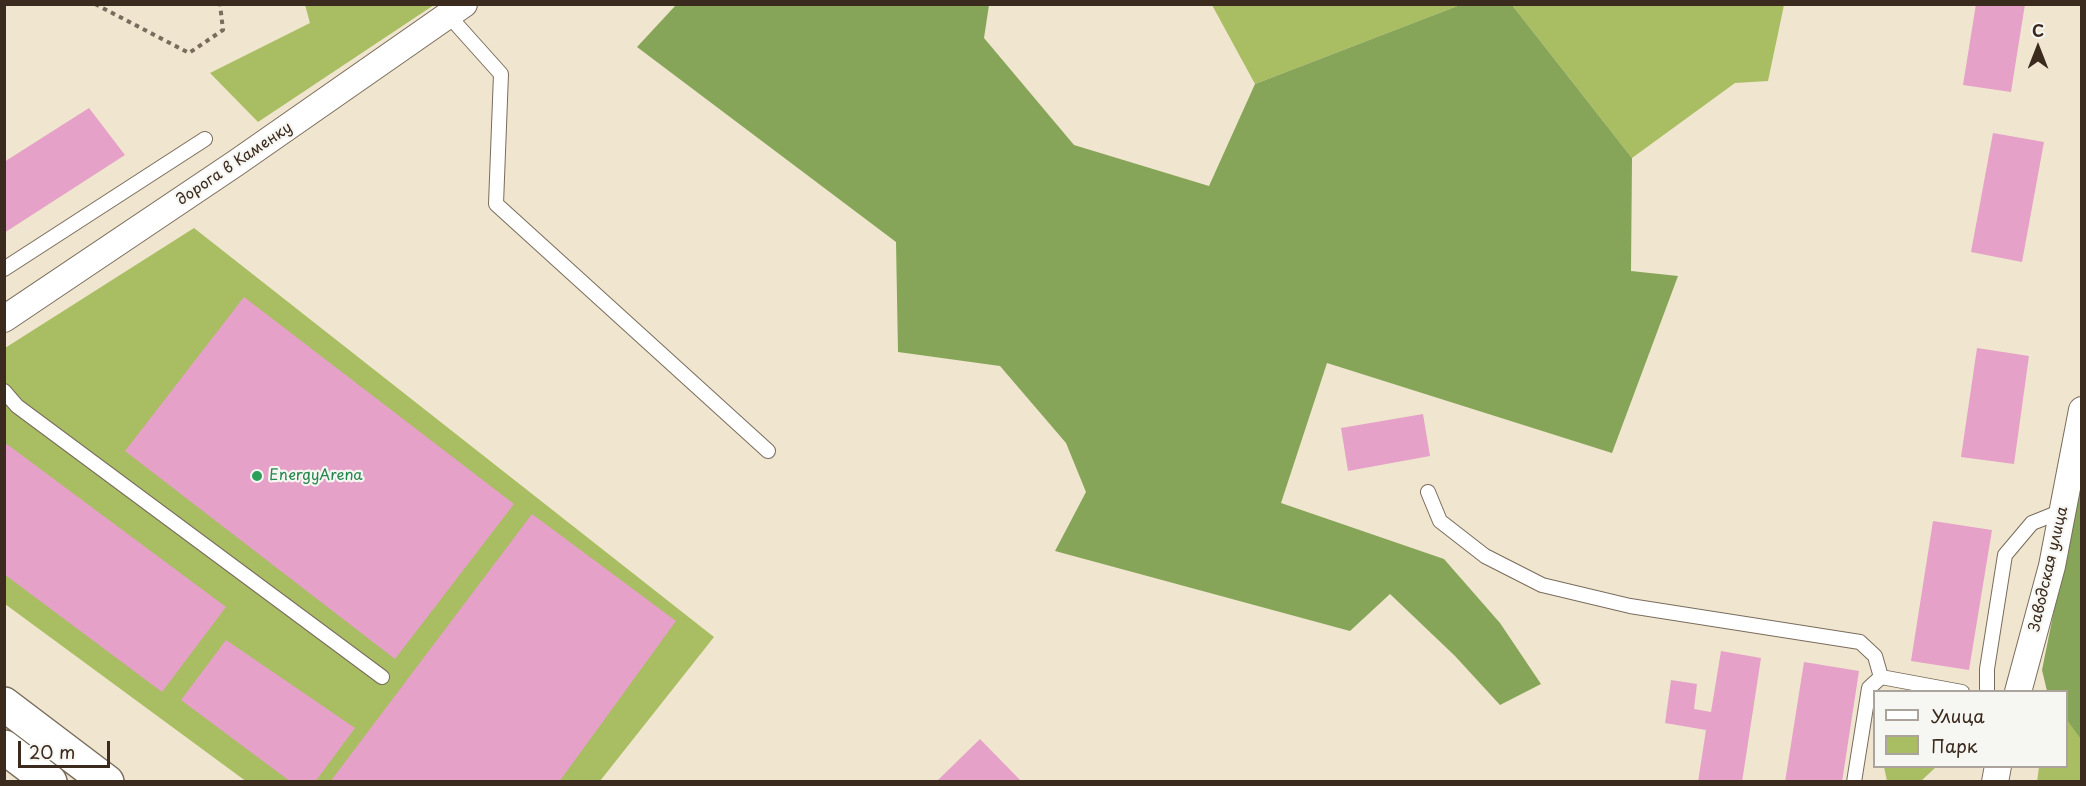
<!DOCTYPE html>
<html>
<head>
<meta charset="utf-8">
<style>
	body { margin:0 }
	#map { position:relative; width:2086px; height:786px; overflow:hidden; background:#f0e6cf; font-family:"Playpen Sans",sans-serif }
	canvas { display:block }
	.frame { position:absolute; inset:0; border:6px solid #3b2a1e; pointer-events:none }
	.legend { position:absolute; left:1873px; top:690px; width:195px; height:78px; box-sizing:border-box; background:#f6f6f2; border:2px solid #aba49d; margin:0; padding:8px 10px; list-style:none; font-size:18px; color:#3b2a1e }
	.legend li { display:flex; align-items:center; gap:12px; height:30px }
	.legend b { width:30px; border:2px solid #aba49d }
	.north { position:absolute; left:2008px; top:18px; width:60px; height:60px; -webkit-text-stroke:4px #f6f6f2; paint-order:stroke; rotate:0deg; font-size:16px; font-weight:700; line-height:24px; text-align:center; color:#3b2a1e }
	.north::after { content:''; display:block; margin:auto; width:21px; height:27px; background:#3b2a1e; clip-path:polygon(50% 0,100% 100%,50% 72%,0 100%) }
	.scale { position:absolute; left:18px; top:741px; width:92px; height:27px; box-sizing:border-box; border:3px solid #3b2a1e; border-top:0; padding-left:8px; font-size:18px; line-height:21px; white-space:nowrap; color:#3b2a1e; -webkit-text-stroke:4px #f6f6f2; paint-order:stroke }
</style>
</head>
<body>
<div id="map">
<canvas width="2086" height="786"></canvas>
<div class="frame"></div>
<ul class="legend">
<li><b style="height:8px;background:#fff"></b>Улица</li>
<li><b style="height:16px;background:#a9be62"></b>Парк</li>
</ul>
<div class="north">С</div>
<div class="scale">20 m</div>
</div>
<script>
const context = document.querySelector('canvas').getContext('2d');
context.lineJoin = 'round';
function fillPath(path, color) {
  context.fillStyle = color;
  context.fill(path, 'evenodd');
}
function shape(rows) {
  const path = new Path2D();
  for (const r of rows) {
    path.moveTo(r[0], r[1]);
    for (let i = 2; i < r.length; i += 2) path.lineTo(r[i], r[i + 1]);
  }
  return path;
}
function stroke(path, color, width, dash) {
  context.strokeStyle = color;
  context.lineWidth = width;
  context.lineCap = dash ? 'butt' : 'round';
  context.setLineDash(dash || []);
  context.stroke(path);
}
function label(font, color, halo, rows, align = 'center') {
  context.font = font + ' "Playpen Sans",sans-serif';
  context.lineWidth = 4.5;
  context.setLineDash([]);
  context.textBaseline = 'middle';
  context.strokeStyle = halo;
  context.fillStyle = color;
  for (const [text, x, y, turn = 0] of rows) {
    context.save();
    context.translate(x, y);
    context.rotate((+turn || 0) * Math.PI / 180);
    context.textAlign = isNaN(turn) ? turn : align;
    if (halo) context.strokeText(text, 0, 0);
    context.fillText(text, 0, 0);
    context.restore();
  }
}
fillPath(shape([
	[305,5,305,4,434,5,258,122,210,73,310,23],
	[1212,5,1460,5,1255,84],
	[1512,5,1784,5,1768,81,1735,83,1632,158],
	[194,228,714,637,600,781,247,782,5,604,5,348],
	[2081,559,2081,781,2037,782,2039,767,2066,766,2066,692],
	[1884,767,1884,766,1936,767,1920,782,1887,781]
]), '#a9be62');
fillPath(shape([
	[676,5,989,5,984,38,1074,145,1209,186,1255,84,1460,5,1512,5,1632,158,1631,271,1678,276,1612,453,1327,363,1281,503,1444,559,1500,623,1541,684,1500,705,1455,656,1390,594,1350,631,1055,551,1086,492,1066,443,1000,366,898,352,896,242,637,47],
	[2081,477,2081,739,2067,720,2066,692,2047,691,2042,670]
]), '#86a558');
fillPath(shape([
	[1976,4,2025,4,2011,92,1963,85],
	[89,108,125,155,4,233,4,162],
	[1993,133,2044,142,2022,262,1971,252],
	[244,297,514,504,395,659,125,451],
	[1977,348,2029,356,2014,464,1961,457],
	[1423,414,1430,456,1348,471,1341,428],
	[4,442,226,607,162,692,4,574],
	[532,514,676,621,559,782,330,782],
	[1933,521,1992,530,1969,670,1911,661],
	[226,640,355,728,315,782,291,782,181,700],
	[1721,651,1761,658,1742,782,1698,782,1706,730,1665,723,1671,680,1697,684,1694,709,1711,712],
	[1804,662,1859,671,1842,782,1785,782],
	[980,739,1022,782,936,782]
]), '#e5a1c7');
const lane = shape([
	[449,16,501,74,496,204,768,451],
	[4,269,205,139],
	[4,391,17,406,382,677],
	[1428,492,1440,521,1485,556,1542,585,1630,606,1860,642,1875,656,1881,677,1962,692],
	[1987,692,1987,669,2005,555,2032,523,2062,511],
	[1854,782,1869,688,1881,677]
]);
const street = shape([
	[4,319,236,163,464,4],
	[2018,692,2052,566,2082,410],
	[1995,782,1998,766]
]);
const primary = shape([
	[4,704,107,782],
	[4,747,50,782]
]);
stroke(lane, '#7a6c5c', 16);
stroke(street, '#7a6c5c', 28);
stroke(primary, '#7a6c5c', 36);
stroke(shape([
	[95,4,189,53,223,30,220,4]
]), '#7a6c5c', 4, [4.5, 4.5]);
stroke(lane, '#fff', 14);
stroke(street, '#fff', 26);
stroke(primary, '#fff', 33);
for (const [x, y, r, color] of [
	[257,476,6,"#2e9e5b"]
]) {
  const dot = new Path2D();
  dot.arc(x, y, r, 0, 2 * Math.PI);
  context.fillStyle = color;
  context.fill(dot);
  stroke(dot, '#f6f6f2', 2);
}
label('15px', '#3b2a1e', '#f6f6f2', [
	["дорога в Каменку",235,164,-34],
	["Заводская улица",2049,569,-77]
]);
label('15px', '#27864d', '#f6f6f2', [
	["EnergyArena",269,476]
], 'left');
</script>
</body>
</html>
